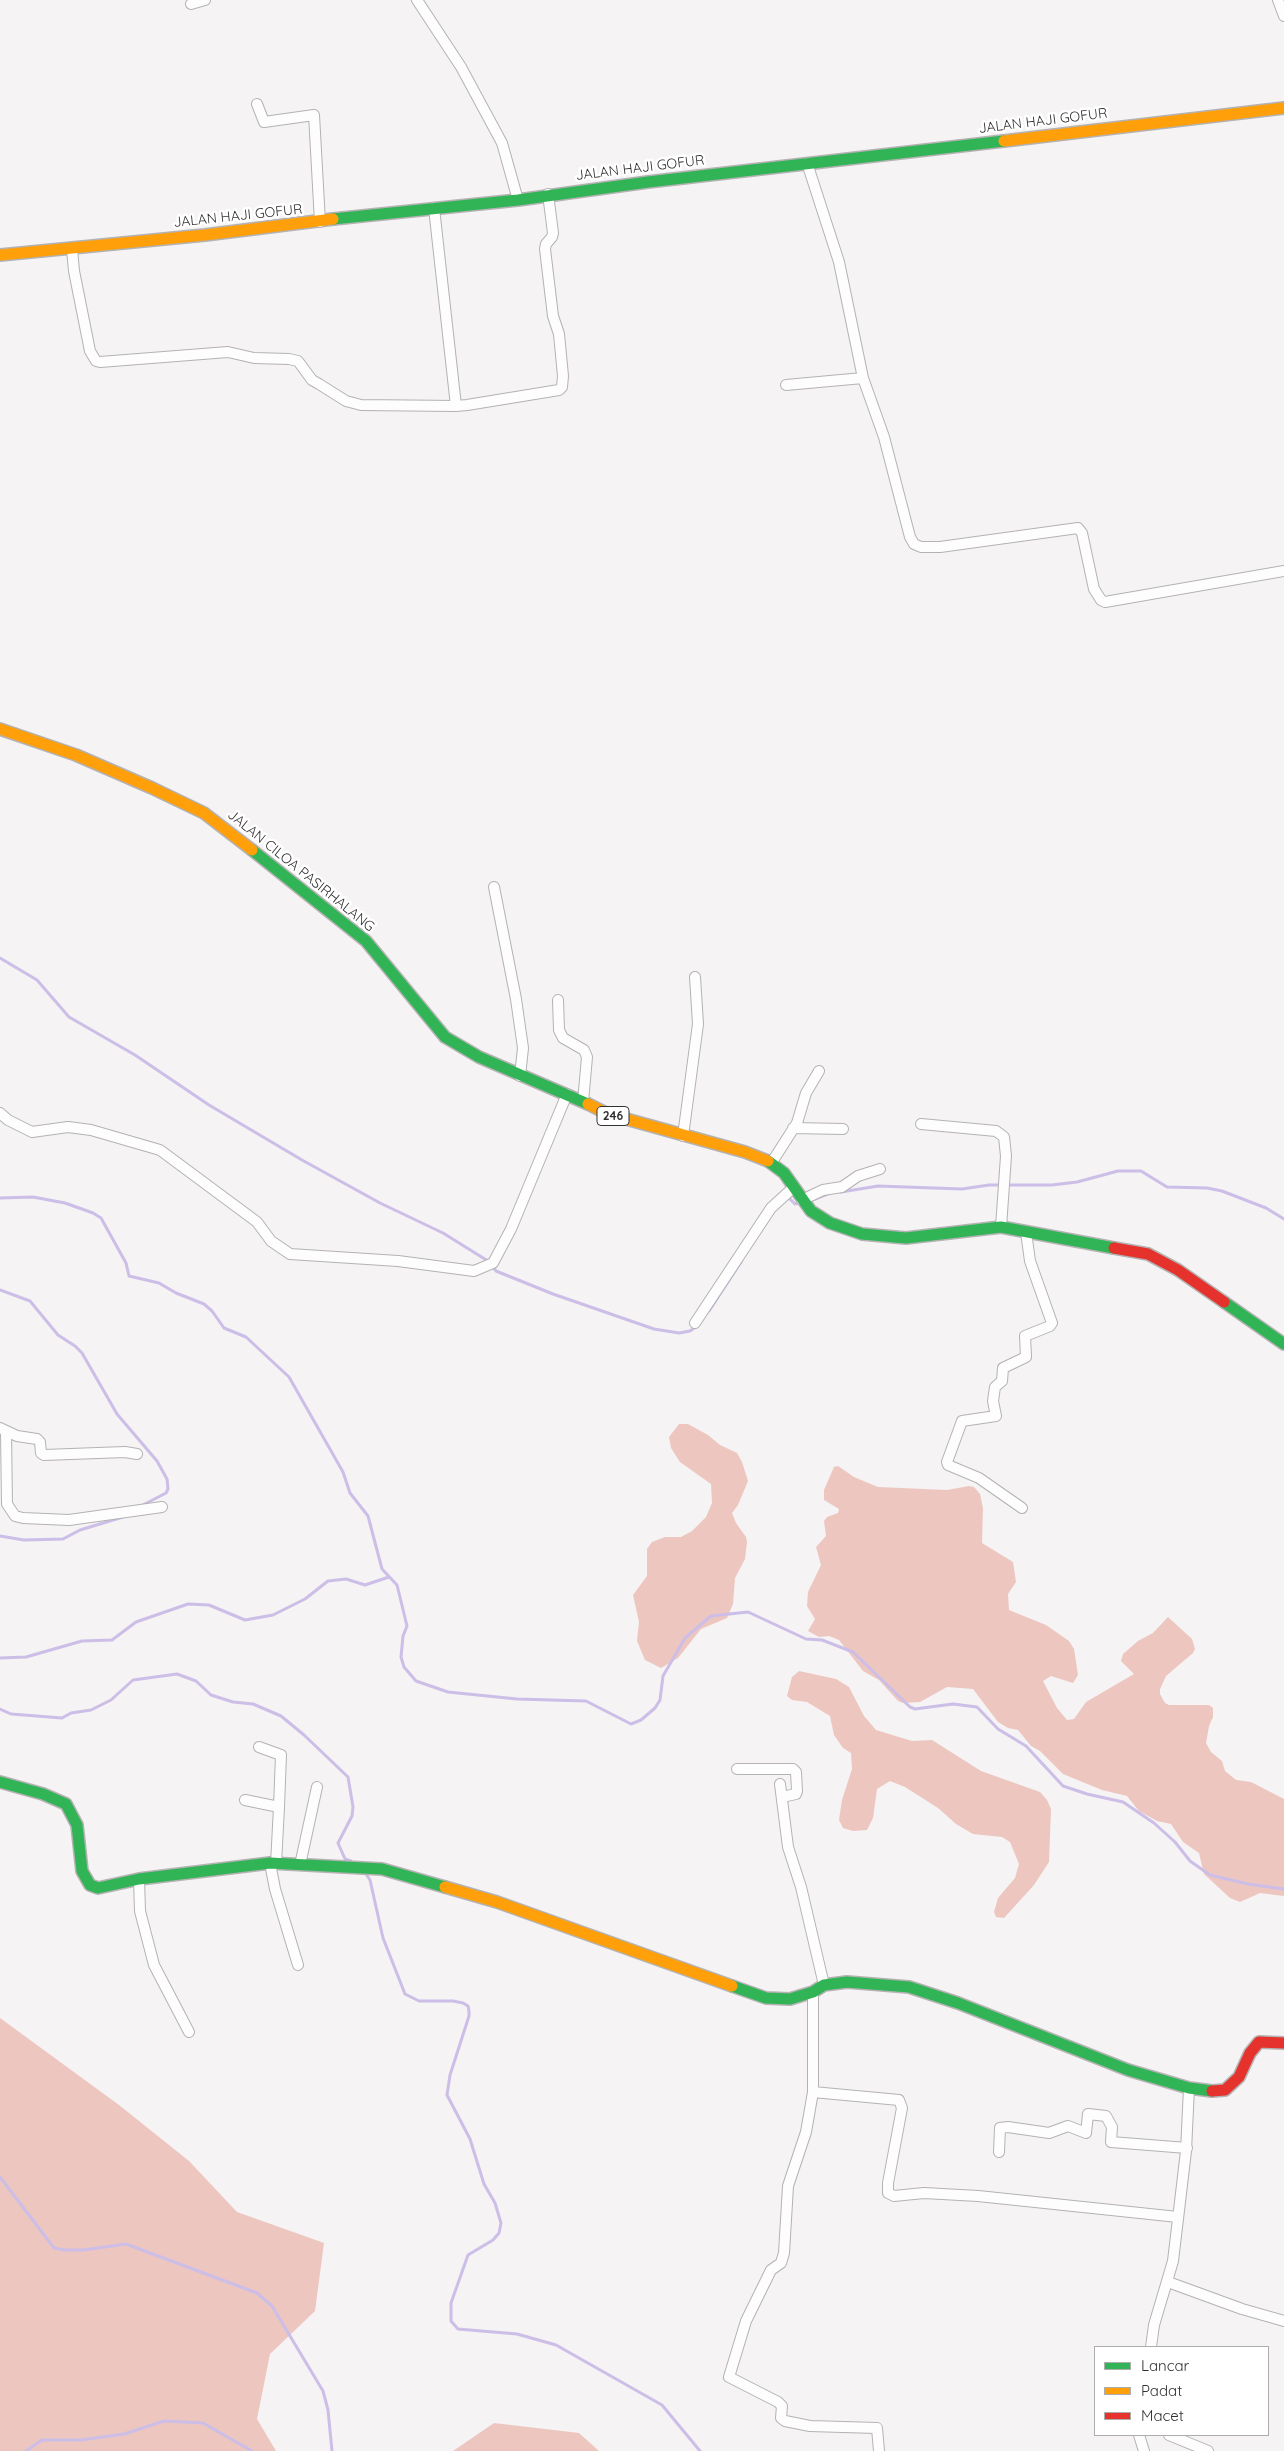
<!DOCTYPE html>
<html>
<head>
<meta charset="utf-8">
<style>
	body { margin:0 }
	#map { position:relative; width:1284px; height:2451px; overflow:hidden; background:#f5f3f4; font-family:Quicksand,sans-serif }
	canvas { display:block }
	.legend { position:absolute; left:1094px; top:2346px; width:175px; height:90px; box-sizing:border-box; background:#fff; border:1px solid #adadad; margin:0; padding:6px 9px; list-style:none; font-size:15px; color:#333132 }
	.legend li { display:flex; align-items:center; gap:10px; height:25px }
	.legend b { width:25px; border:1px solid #adadad }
</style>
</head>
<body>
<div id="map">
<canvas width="1284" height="2451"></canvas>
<ul class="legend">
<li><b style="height:6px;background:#30b455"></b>Lancar</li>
<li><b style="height:6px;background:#ff9f0a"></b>Padat</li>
<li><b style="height:6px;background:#e5322d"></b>Macet</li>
</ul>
</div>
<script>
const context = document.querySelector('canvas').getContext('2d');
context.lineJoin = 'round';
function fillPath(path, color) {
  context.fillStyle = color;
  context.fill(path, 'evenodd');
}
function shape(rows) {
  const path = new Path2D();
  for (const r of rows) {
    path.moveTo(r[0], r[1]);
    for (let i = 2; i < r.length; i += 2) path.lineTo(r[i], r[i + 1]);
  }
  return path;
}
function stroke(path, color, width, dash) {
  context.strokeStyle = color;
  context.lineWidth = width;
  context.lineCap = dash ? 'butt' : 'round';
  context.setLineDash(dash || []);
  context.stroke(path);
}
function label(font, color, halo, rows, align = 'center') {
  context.font = font + ' Quicksand,sans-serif';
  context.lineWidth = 5;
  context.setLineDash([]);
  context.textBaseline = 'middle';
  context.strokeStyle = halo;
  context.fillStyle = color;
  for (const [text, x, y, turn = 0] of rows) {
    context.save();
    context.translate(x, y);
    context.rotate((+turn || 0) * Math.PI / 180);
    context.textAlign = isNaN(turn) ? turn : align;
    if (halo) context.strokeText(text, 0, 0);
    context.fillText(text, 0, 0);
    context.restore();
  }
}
fillPath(shape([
	[679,1424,688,1424,708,1435,720,1445,737,1453,742,1462,748,1481,738,1505,732,1513,736,1523,746,1537,747,1542,745,1559,735,1578,733,1604,727,1618,701,1629,678,1658,661,1668,645,1660,637,1641,639,1622,633,1595,647,1576,647,1549,652,1542,665,1537,681,1537,692,1531,706,1517,712,1503,711,1484,680,1462,671,1448,669,1437],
	[838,1466,854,1477,878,1487,947,1490,969,1486,974,1487,980,1494,983,1508,982,1543,1013,1562,1016,1582,1008,1594,1009,1610,1046,1625,1069,1641,1074,1649,1078,1675,1073,1683,1051,1676,1043,1681,1057,1708,1067,1720,1074,1719,1086,1702,1134,1674,1121,1661,1123,1654,1138,1641,1153,1633,1168,1617,1192,1639,1195,1649,1193,1653,1166,1676,1160,1689,1160,1694,1165,1703,1169,1705,1209,1705,1213,1708,1213,1717,1209,1726,1206,1743,1211,1752,1222,1761,1225,1771,1236,1780,1251,1782,1284,1799,1284,1896,1260,1893,1240,1902,1230,1898,1204,1874,1199,1853,1183,1842,1171,1824,1157,1821,1139,1811,1127,1796,1102,1790,1063,1774,1040,1751,1031,1746,1018,1730,1008,1728,998,1722,973,1689,947,1687,920,1702,903,1703,898,1701,879,1680,863,1671,839,1640,829,1636,819,1637,808,1631,815,1619,807,1606,808,1592,821,1565,816,1547,826,1536,824,1521,827,1517,838,1513,839,1509,824,1500,824,1490,834,1467],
	[799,1671,836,1679,849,1687,864,1716,876,1730,912,1741,932,1740,981,1771,1040,1792,1047,1800,1051,1809,1049,1862,1034,1885,1004,1918,996,1917,994,1912,998,1898,1015,1878,1019,1864,1010,1842,1002,1837,973,1834,956,1824,938,1808,905,1787,890,1781,877,1789,873,1818,867,1830,853,1831,843,1828,839,1820,842,1800,852,1769,851,1753,843,1748,834,1735,830,1716,807,1702,792,1700,787,1696,792,1677],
	[0,2018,119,2105,189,2161,237,2212,324,2243,315,2311,270,2354,257,2419,276,2451,0,2451],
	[494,2423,579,2433,599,2451,453,2451]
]), '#edc6c0');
stroke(shape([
	[0,958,37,980,69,1017,135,1055,209,1105,302,1160,380,1203,443,1233,488,1261,496,1271,553,1294,654,1329,679,1333,690,1331,697,1326],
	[841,1192,878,1186,962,1189,989,1185,1052,1185,1077,1182,1118,1171,1141,1171,1167,1187,1207,1188,1222,1191,1266,1208,1284,1219],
	[787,1196,795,1204,799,1203],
	[0,1198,33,1197,65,1203,93,1213,101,1218,126,1263,129,1276,159,1283,176,1293,204,1304,212,1311,224,1328,246,1337,289,1377,343,1472,350,1493,368,1516,382,1569,397,1585,407,1626,403,1636,401,1657,404,1667,416,1681,448,1692,517,1699,586,1701,631,1724,641,1720,655,1708,660,1700,663,1676,685,1638,711,1616,748,1612,806,1639,822,1640,853,1652,910,1707,915,1709,953,1704,977,1707,998,1729,1026,1746,1063,1786,1087,1794,1123,1802,1154,1823,1175,1842,1190,1861,1210,1875,1248,1884,1284,1889],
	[815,1199,830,1193],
	[0,1290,30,1301,58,1335,75,1346,82,1353,117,1414,157,1461,167,1479,168,1489,166,1493,139,1507],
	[709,1311,741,1262],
	[0,1536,24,1540,63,1539,80,1530,123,1517],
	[0,1658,26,1657,82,1641,112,1640,136,1622,188,1604,209,1605,245,1620,273,1615,305,1599,328,1581,346,1579,365,1585,389,1577],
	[0,1709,11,1714,62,1718,71,1713,91,1710,111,1700,133,1680,177,1674,196,1681,211,1695,233,1702,253,1704,281,1716,304,1735,348,1777,353,1807,352,1816,338,1843,345,1859,351,1861],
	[364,1871,370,1880,383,1938,405,1994,419,2001,453,2001,463,2003,468,2006,469,2011,469,2016,450,2075,447,2095,470,2139,484,2184,495,2203,501,2223,499,2233,493,2240,468,2255,451,2303,451,2321,458,2329,517,2334,556,2345,662,2405,700,2451],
	[0,2177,54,2248,65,2250,84,2250,126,2244,257,2293,272,2306,323,2391,328,2410,332,2451],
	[26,2451,42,2440,81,2440,124,2434,164,2421,203,2423,252,2451]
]), '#ccbee7', 3);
const street = shape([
	[417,0,461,67,502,143,518,200],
	[1278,0,1284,16],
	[191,4,205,0],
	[257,104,264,122,314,115,320,222],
	[807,163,839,262,863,378,884,437,910,537,914,544,921,547,940,547,1078,528,1082,533,1094,589,1101,600,1105,602,1284,571],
	[434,208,456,406,467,405,559,390,562,387,563,376,559,334,553,316,545,249,546,244,552,237,553,233,548,194],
	[72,249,74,271,90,351,96,361,100,362,228,352,254,358,289,359,298,361,312,380,319,384,346,401,361,405,456,406],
	[786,385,863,378],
	[494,887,516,999,523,1048,520,1076],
	[558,1000,559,1030,563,1038,584,1050,587,1057,583,1102],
	[0,1113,8,1120,32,1132,68,1127,91,1130,160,1150,257,1222,271,1241,290,1254,398,1261,474,1271,493,1263,511,1229,567,1094],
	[921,1124,996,1131,1004,1137,1006,1156,1001,1227],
	[793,1128,843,1129],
	[683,1136,698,1024,695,977],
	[772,1162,797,1123,806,1093,819,1071],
	[802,1200,823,1190,842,1187,858,1176,880,1169],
	[695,1323,771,1208,794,1187],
	[0,1428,17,1436,37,1439,40,1442,41,1453,44,1455,125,1452,137,1454],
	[6,1432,7,1504,15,1516,23,1518,69,1520,162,1507],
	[1022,1508,979,1478,948,1465,947,1462,962,1421,996,1416,993,1401,995,1387,1002,1381,1003,1368,1026,1357,1025,1336,1050,1326,1052,1323,1030,1261,1026,1232],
	[259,1747,281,1755,279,1807],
	[737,1769,793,1769,796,1772,797,1791,796,1794,782,1797],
	[780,1784,788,1847,801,1887,824,1985],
	[245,1800,279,1807,276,1864],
	[270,1863,275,1889,298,1965],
	[300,1865,317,1787],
	[139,1879,140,1911,154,1965,189,2032],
	[813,1992,813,2092,806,2132,788,2186,784,2253,781,2263,771,2270,746,2321,729,2377,778,2402,782,2406,781,2418,785,2421,810,2426,877,2428,879,2451],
	[813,2092,899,2100,902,2108,888,2183,888,2193,894,2196,924,2193,978,2196,1178,2217],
	[999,2152,1000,2128,1008,2127,1049,2133,1068,2126,1086,2133,1088,2114,1106,2116,1112,2127,1111,2142,1187,2148],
	[1168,2282,1242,2309,1284,2321],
	[1151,2347,1154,2325,1173,2261,1186,2151,1189,2088],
	[1139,2435,1144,2451],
	[1169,2435,1208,2451]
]);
const fast = shape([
	[333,219,518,200,648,182,1004,141],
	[252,850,366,941,445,1037,479,1057,588,1104],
	[768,1161,784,1173,811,1211,830,1223,862,1234,906,1238,1001,1227,1114,1248],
	[1224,1302,1284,1344],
	[0,1782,43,1794,66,1804,77,1825,82,1871,90,1885,98,1888,139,1879,270,1863,382,1869,445,1887],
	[732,1986,766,1998,790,1999,813,1992,824,1985,847,1982,909,1987,958,2003,1128,2070,1189,2088,1212,2091]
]);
const slow = shape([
	[1004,141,1284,108],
	[0,255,205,235,333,219],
	[0,729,76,755,152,788,204,813,252,850],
	[588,1104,608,1114,745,1152,768,1161],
	[445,1887,497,1902,732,1986]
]);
const jam = shape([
	[1114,1248,1148,1254,1178,1270,1224,1302],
	[1212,2091,1225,2090,1239,2077,1250,2053,1259,2042,1284,2043]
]);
stroke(street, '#b4b2b3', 12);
stroke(fast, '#b4b2b3', 14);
stroke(slow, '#b4b2b3', 14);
stroke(jam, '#b4b2b3', 14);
stroke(street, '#fefdfd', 10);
stroke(fast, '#30b455', 11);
stroke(slow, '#ff9f0a', 11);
stroke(jam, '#e5322d', 11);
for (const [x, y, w] of [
	[613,1116,32]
]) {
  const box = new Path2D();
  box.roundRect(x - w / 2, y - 9.5, w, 19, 4);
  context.fillStyle = '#fff';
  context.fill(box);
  stroke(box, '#333132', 1);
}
label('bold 12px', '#333132', null, [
	["246",613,1116]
]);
label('14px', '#333132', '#fff', [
	["JALAN HAJI GOFUR",1043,121,-7],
	["JALAN HAJI GOFUR",640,168,-7],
	["JALAN HAJI GOFUR",238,216,-6],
	["JALAN CILOA PASIRHALANG",301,871,39]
]);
</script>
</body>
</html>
